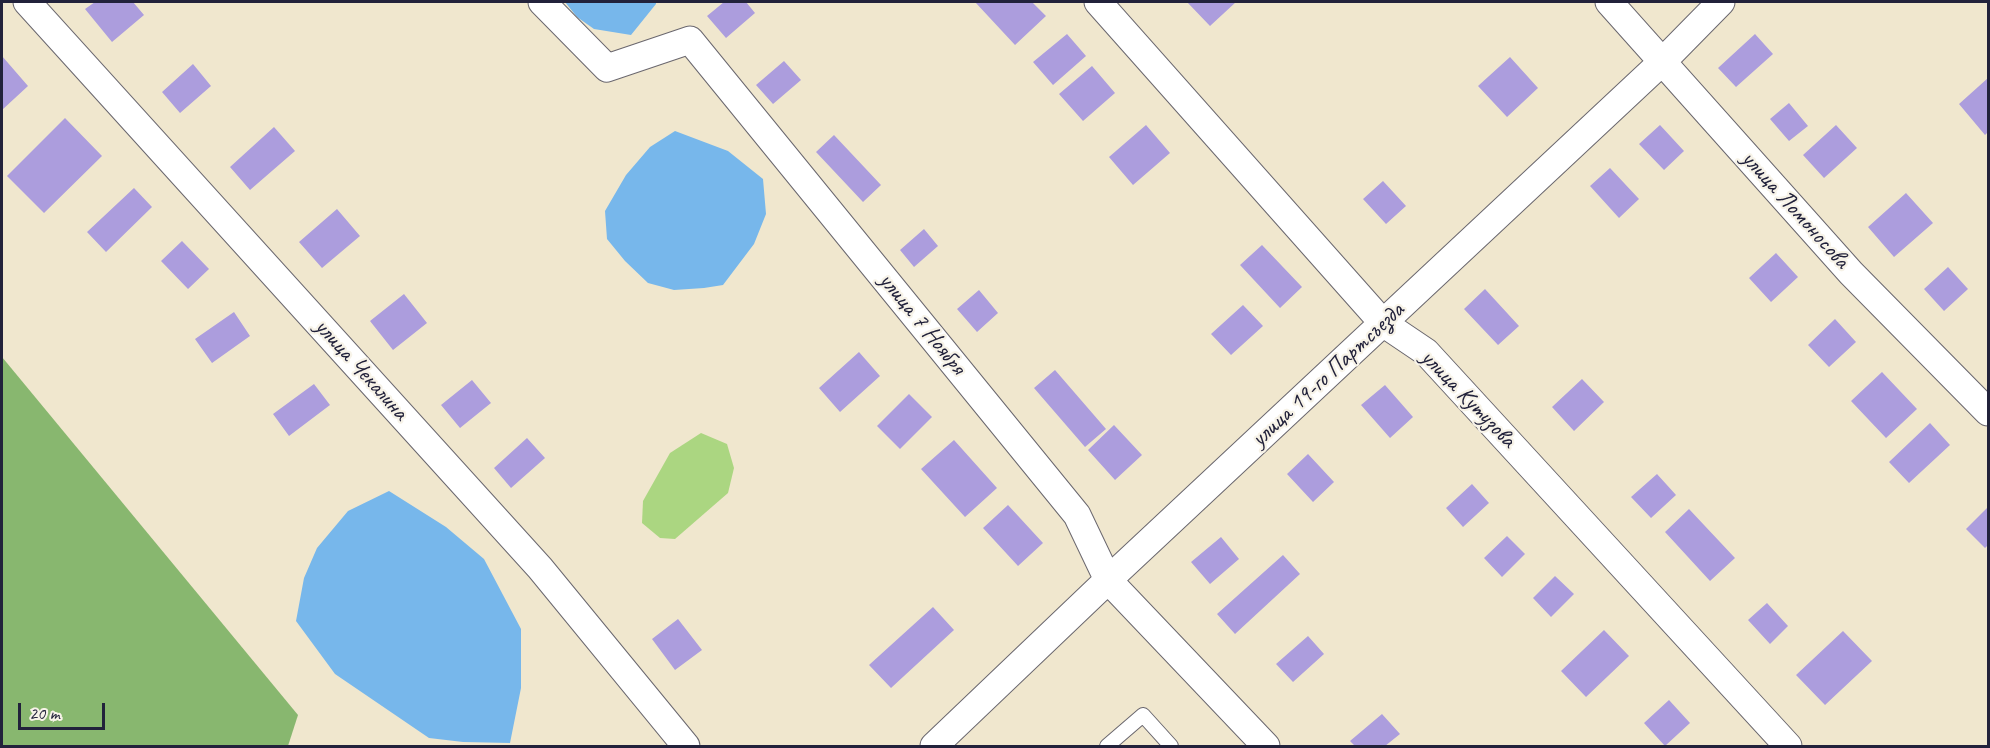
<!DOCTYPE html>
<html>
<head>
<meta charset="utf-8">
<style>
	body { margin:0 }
	#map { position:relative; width:1990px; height:748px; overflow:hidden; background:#f0e7ce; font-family:Caveat,sans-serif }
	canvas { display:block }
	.frame { position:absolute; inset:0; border:3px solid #22223b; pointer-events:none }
	.scale { position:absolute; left:18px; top:703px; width:87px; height:27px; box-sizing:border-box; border:3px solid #22223b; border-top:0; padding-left:8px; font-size:18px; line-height:21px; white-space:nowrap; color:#22223b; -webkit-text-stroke:4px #f7f3e8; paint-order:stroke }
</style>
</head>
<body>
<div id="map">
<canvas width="1990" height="748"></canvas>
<div class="frame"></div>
<div class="scale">20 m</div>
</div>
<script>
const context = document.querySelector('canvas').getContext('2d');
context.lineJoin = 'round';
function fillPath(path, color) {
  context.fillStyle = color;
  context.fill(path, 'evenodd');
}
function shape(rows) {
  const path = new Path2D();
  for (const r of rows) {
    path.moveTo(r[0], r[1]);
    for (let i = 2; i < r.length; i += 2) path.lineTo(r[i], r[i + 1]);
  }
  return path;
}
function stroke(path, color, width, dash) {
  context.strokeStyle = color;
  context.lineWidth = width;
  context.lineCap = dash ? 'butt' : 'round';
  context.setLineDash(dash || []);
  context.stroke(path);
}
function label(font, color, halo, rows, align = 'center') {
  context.font = font + ' Caveat,sans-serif';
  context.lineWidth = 4.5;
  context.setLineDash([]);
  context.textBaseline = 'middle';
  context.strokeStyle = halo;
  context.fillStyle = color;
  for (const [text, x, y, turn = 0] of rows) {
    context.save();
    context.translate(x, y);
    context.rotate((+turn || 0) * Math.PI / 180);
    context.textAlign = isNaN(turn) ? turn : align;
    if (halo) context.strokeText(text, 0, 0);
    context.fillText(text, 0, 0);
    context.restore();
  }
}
fillPath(shape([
	[701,433,727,444,734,468,728,493,675,539,660,538,642,523,643,501,670,453]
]), '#abd681');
fillPath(shape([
	[2,357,298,715,288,746,2,746]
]), '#88b76f');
fillPath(shape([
	[565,2,656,2,656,4,631,35,594,29,577,17],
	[675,131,728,151,763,179,766,214,754,244,723,285,704,288,674,290,648,283,625,261,607,239,605,211,626,175,650,147],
	[389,491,446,527,484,559,521,629,521,688,510,743,463,742,429,738,335,674,296,621,304,578,317,548,348,511]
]), '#77b7eb');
fillPath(shape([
	[95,2,133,2,144,15,112,42,85,9],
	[724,2,746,2,755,13,726,38,707,16],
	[975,2,1032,2,1046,16,1015,45],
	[1187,2,1236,2,1210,26],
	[1067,34,1086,56,1053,85,1033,62],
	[1755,34,1773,54,1736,87,1718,68],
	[2,56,28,86,2,110],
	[1510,57,1538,88,1507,117,1478,86],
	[784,61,801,80,773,104,756,85],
	[193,64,211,86,180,113,162,92],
	[1092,66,1115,93,1083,121,1059,94],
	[1988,78,1988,132,1985,135,1959,104],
	[1789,103,1808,126,1789,141,1770,119],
	[65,118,102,156,44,213,7,176],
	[1146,125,1170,153,1133,185,1109,157],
	[1660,125,1684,151,1664,170,1639,144],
	[1836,125,1857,148,1824,178,1803,155],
	[274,127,295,151,250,190,230,167],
	[834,135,881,185,863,202,816,152],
	[1610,168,1639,199,1619,218,1590,186],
	[1383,181,1406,206,1386,224,1363,199],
	[134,188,152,207,106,252,87,232],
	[1906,193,1933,223,1894,257,1868,227],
	[337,209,360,236,322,268,299,242],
	[924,229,938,246,914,267,900,250],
	[182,241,209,269,188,289,161,261],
	[1262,245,1302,287,1280,308,1240,265],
	[1776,253,1798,277,1771,302,1749,278],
	[1948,267,1968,289,1944,311,1924,289],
	[1485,289,1519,326,1498,345,1464,309],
	[979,290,998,313,977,332,957,309],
	[404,294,427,323,393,350,370,321],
	[1243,305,1263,326,1231,355,1211,334],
	[234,312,250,336,212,363,195,339],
	[1835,319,1856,342,1829,367,1808,345],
	[859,352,880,376,840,412,819,388],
	[1055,370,1106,429,1085,447,1034,388],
	[1882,372,1917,409,1886,438,1851,401],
	[1582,379,1604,402,1574,431,1552,407],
	[472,380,491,403,460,428,441,405],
	[314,384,330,405,289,436,273,414],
	[1385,385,1413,417,1390,438,1361,405],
	[909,394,932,417,900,449,877,426],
	[1930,423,1950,445,1909,483,1889,462],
	[1114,425,1142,455,1115,480,1088,450],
	[527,438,545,458,511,488,494,468],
	[954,440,997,488,965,517,921,469],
	[1308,454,1334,482,1313,502,1287,474],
	[1657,474,1676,495,1651,518,1631,497],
	[1472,484,1489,503,1463,527,1446,508],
	[1008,505,1043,543,1018,566,983,528],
	[1988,507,1988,545,1985,548,1966,529],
	[1689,509,1735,558,1710,581,1665,532],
	[1507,536,1525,554,1502,577,1484,558],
	[1221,537,1239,559,1210,584,1191,562],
	[1283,555,1300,574,1235,634,1217,614],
	[1555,576,1574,594,1551,617,1533,598],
	[1767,603,1788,626,1770,644,1748,620],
	[933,607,954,630,891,688,869,665],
	[678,619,702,650,675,670,652,639],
	[1604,630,1629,656,1586,697,1561,671],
	[1843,631,1872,661,1825,705,1796,675],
	[1308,636,1324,654,1293,682,1276,664],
	[1669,700,1690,723,1665,746,1644,723],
	[1382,714,1400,734,1385,746,1355,746,1350,741]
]), '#ac9ddd');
const service = shape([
	[1107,746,1143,715,1171,746]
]);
const minor = shape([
	[27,2,540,568,686,746],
	[542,2,607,68,690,40,1077,515,1108,580,1266,746],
	[1098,2,1383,323,1426,352,1788,746],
	[1609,2,1851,273,1988,412],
	[934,746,1108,580,1663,61,1721,2]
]);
stroke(service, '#6a676e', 16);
stroke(minor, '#6a676e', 29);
stroke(service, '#fff', 14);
stroke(minor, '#fff', 27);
label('24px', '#22223b', '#f7f3e8', [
	["улица Ломоносова",1795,210,48],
	["улица 7 Ноября",922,324,51],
	["улица Чекалина",361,370,48],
	["улица 19-го Партсъезда",1328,375,-43],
	["улица Кутузова",1468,399,46]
]);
</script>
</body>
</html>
